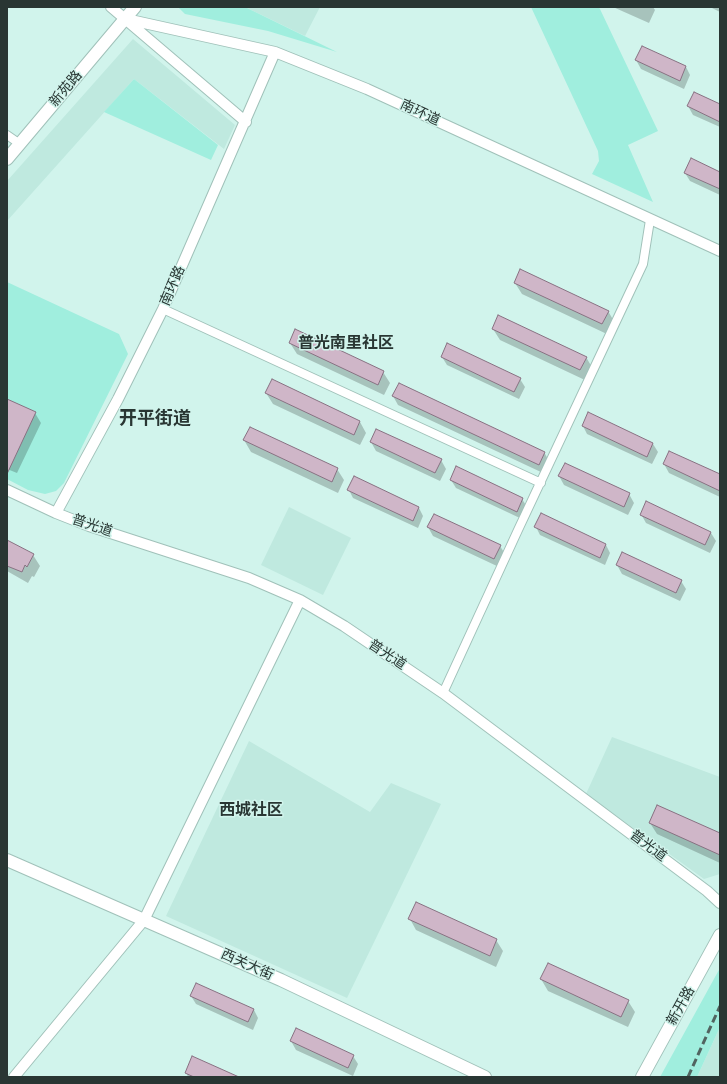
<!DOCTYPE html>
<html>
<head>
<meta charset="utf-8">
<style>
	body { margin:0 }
	#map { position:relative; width:727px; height:1084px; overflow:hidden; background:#d1f4ec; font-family:"Space Grotesk",sans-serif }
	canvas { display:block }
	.frame { position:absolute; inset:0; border:8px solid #293633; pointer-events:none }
</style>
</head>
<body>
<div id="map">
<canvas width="727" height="1084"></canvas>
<div class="frame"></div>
</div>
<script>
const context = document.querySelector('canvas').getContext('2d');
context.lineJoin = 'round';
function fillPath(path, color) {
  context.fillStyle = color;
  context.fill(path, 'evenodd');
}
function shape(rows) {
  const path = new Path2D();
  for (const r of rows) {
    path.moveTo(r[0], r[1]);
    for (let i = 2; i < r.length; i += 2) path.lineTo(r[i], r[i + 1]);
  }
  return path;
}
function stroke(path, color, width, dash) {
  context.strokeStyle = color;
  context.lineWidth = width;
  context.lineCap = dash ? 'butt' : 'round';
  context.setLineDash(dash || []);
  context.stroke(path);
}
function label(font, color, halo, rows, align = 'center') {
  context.font = font + ' "Space Grotesk","Noto Sans SC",sans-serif';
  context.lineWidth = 3;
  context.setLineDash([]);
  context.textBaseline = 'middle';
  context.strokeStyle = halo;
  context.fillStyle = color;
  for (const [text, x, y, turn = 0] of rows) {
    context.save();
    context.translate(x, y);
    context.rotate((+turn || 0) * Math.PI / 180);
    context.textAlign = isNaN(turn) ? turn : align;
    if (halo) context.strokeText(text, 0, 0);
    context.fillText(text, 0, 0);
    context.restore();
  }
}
fillPath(shape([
	[245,7,320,7,305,36],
	[133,39,235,125,224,149,134,79,7,221,7,181],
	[289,507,351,538,323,595,261,565],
	[612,737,720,777,720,874,704,879,586,794],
	[249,741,370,812,391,783,441,804,347,998,166,916],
	[720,1027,720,1077,697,1077]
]), '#bfe9df');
fillPath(shape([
	[178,7,245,7,337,52,268,31,185,14],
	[531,7,599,7,658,131,628,145,653,202,592,174,599,161,598,151],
	[134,79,218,145,211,160,104,112],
	[7,282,119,334,128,354,64,483,56,491,45,494,28,490,7,479],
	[720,968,720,1027,697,1077,660,1077]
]), '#a0eede');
fillPath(shape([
	[613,7,653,7,655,10,649,23],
	[710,7,720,7,720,12],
	[642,47,686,67,690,75,684,89,641,69,636,60],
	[720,105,720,127,693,115,688,106],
	[685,173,720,173,720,195,690,181],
	[515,283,608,311,615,323,609,335,522,294],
	[493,329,586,357,593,369,587,381,500,340],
	[290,343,383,372,390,383,384,395,297,354],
	[442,357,520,379,525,387,519,399,447,365],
	[266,393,360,422,366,433,360,445,273,404],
	[393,396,544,452,549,461,543,473,398,405],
	[7,400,35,413,41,423,17,473,7,469],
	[588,414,653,444,658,452,652,464,587,434,583,426],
	[244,440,337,469,344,480,338,493,251,452],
	[371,442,441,460,446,469,440,481,376,451],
	[664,464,720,476,720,497,669,473],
	[559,476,629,494,634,503,628,515,564,485],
	[451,480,522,499,527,507,522,519,456,488],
	[349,490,419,508,423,516,418,528,353,498],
	[641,514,711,533,716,541,710,553,646,523],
	[428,527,500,546,505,554,499,567,433,536],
	[536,527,606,545,610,553,605,565,540,535],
	[7,541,33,555,40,566,34,577,32,576,28,583,7,571],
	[617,565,681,581,686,589,680,601,622,574],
	[650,823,720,834,720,863,657,834],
	[410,919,496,940,503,951,496,967,416,930],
	[541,979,628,1001,635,1012,628,1027,548,991],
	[191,996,254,1010,258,1018,253,1030,196,1004],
	[291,1041,353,1056,358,1064,353,1076,296,1050],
	[186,1072,235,1077,188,1077]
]), '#0003');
const building = shape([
	[642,46,686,66,680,81,635,60,642,46],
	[694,92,720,104,720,122,687,106,694,92],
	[691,158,720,172,720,189,684,173,691,158],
	[520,269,609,311,602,324,514,283,520,269],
	[498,315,587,357,580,370,492,329,498,315],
	[295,329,384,371,378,385,289,343,295,329],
	[447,343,521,378,514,392,441,357,447,343],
	[272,379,360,421,354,435,265,393,272,379],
	[399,383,545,452,539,465,392,396,399,383],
	[7,399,36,412,7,474,7,399],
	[588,412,653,443,647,457,582,426,588,412],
	[250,427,338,468,332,482,243,440,250,427],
	[376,429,442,459,435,473,370,442,376,429],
	[669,451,720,474,720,491,663,464,669,451],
	[565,463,630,493,624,507,558,476,565,463],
	[456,466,523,498,517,512,450,480,456,466],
	[354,476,419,507,413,521,347,490,354,476],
	[646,501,711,532,705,545,640,515,646,501],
	[541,513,606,544,600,558,534,527,541,513],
	[434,514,501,545,494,559,427,527,434,514],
	[7,540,34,554,27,567,25,565,22,572,7,566,7,540],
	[622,552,682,580,676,593,616,565,622,552],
	[657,805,720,833,720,855,649,823,657,805],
	[416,902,497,939,490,956,408,919,416,902],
	[548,963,629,1000,621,1017,540,979,548,963],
	[196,983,254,1009,248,1022,190,996,196,983],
	[296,1028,354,1055,348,1068,290,1041,296,1028],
	[192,1056,239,1077,194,1077,185,1073,192,1056]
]);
fillPath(building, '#cfb6c8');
stroke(building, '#887182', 1);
const minor = shape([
	[7,135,20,144],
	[163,309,541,483],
	[443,693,518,530,643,264,650,220]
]);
const tertiary = shape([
	[111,7,246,122],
	[126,19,275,52,367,89,720,251],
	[7,490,56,513,89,526,249,578,300,600,344,626,443,693,707,891,720,903],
	[56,513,118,399,163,309,275,52],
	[14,1077,144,920,300,600]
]);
const secondary = shape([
	[7,159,135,7],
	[7,860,281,980,485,1077],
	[642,1077,720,935]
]);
stroke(minor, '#a0c1b9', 10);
stroke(tertiary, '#a0c1b9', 12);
stroke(secondary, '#a0c1b9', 14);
stroke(minor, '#fff', 8);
stroke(tertiary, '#fff', 10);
stroke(secondary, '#fff', 12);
stroke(shape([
	[688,1077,720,1006]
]), '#516460', 3, [8, 4]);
label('14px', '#293633', '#d1f4ec', [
	["新苑路",66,89,-50],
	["南环道",420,113,25],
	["南环路",173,286,-67],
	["普光道",92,526,19],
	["普光道",387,655,34],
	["普光道",648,846,37],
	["西关大街",247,965,24],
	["新开路",681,1006,-61]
]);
label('bold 16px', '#293633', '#d1f4ec', [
	["普光南里社区",346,344],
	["西城社区",251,811]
]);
label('bold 18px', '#293633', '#d1f4ec', [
	["开平街道",155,419]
]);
</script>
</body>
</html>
